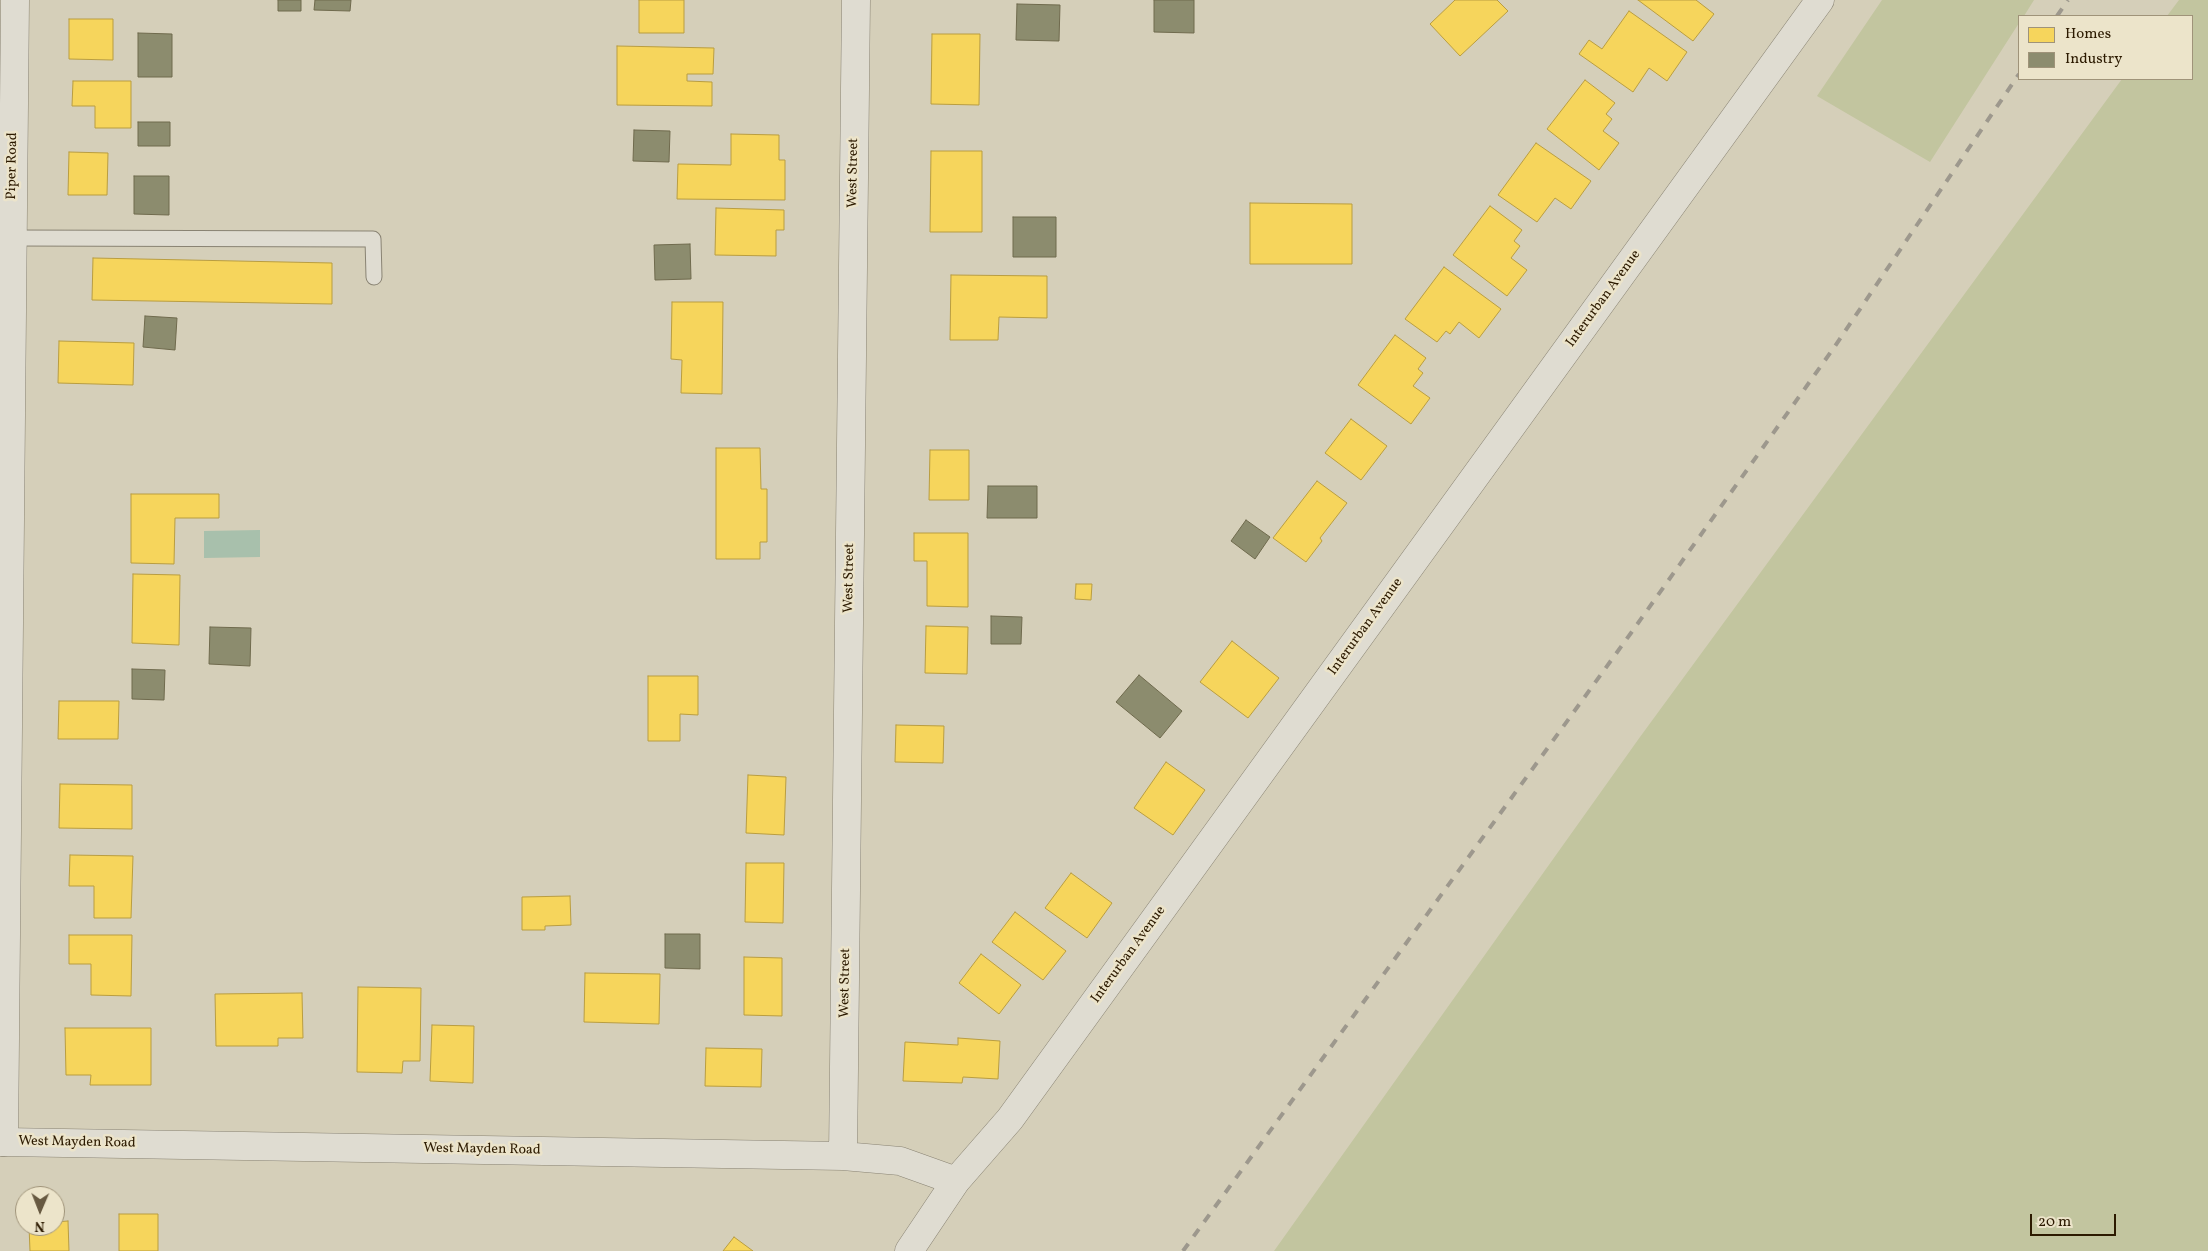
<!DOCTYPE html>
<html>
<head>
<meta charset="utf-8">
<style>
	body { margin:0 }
	#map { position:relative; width:2208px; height:1251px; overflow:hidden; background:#d5cfb9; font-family:Vollkorn,serif }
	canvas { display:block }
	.legend { position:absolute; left:2018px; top:15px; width:175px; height:65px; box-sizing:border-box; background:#ece4ca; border:1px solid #9f9379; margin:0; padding:6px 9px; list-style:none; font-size:15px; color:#2c1a00 }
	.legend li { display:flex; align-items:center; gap:10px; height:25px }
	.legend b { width:25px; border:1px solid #9f9379 }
	.north { position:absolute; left:15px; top:1186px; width:50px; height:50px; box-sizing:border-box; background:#ece4ca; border:1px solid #9f9379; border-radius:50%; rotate:181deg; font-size:14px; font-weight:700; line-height:20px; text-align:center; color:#2c1a00 }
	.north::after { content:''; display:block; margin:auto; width:18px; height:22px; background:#675941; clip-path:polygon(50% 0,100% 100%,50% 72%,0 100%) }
	.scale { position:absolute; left:2030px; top:1214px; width:86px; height:22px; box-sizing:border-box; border:2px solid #2c1a00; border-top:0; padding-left:6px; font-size:15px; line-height:18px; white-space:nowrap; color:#2c1a00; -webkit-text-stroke:4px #ece4ca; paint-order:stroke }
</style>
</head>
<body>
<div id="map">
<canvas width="2208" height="1251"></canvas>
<ul class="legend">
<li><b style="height:14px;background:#f6d55c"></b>Homes</li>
<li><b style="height:14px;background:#8c8c6e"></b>Industry</li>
</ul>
<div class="north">N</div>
<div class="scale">20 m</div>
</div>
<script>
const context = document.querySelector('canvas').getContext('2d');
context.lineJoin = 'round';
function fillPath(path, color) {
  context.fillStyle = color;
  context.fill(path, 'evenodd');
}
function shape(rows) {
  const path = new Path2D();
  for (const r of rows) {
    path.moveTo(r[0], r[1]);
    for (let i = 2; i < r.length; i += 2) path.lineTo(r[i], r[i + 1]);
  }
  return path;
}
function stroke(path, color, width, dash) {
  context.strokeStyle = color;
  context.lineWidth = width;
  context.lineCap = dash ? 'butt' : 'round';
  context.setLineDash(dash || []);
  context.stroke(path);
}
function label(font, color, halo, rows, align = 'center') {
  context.font = font + ' Vollkorn,serif';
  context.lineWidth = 5;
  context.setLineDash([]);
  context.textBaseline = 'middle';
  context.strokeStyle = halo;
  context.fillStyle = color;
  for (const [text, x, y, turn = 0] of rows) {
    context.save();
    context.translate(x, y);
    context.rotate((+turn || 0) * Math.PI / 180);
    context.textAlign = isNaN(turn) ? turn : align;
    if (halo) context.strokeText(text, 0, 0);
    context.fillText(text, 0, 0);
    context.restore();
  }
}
fillPath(shape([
	[1882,0,2034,0,2024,16,2019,16,2019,23,1930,162,1817,96],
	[2179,0,2208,0,2208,1251,1274,1251,1640,737,2122,79,2192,79,2192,16,2167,16]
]), '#c2c59f');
fillPath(shape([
	[260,530,260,557,204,558,204,531]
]), '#a8c0ac');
const homes = shape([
	[639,0,684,0,684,33,639,33,639,0],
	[1455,0,1497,0,1508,11,1460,56,1430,24,1455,0],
	[1638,0,1696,0,1714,14,1693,41,1638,0],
	[1629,11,1687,52,1667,81,1649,68,1633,92,1579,54,1589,40,1602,49,1629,11],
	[69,19,113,19,113,60,69,59,69,19],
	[932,34,980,34,979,105,931,104,932,34],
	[617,46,714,48,713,74,687,74,687,81,712,82,712,106,617,105,617,46],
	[1585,80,1615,103,1606,114,1612,119,1603,131,1619,143,1599,170,1547,129,1585,80],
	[73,81,131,81,131,128,95,128,95,106,72,106,73,81],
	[731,134,779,135,779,160,785,160,785,200,677,199,678,164,731,165,731,134],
	[1536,143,1591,181,1571,209,1555,198,1537,222,1498,195,1536,143],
	[931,151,982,151,982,232,930,232,931,151],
	[69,152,108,153,107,195,68,195,69,152],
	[1250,203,1352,204,1352,264,1250,264,1250,203],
	[1490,206,1522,230,1514,241,1520,246,1511,258,1527,270,1507,296,1453,255,1490,206],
	[716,208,784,210,784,230,776,230,776,256,715,255,716,208],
	[93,258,332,263,332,304,92,300,93,258],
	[1444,267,1501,309,1479,338,1459,322,1450,334,1446,331,1437,342,1405,319,1444,267],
	[951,275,1047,276,1047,318,999,317,998,340,950,340,951,275],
	[672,302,723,302,722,394,681,393,682,360,671,359,672,302],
	[1395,335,1426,358,1418,369,1423,373,1413,386,1430,398,1411,424,1358,385,1395,335],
	[59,341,134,343,133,385,58,383,59,341],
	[1351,419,1387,446,1361,480,1325,453,1351,419],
	[716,448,760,448,761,489,767,489,767,542,760,542,760,559,716,559,716,448],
	[930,450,969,450,969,500,929,500,930,450],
	[1317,481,1347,503,1320,538,1322,541,1306,562,1273,538,1317,481],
	[131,494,219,494,219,518,175,518,174,564,131,563,131,494],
	[914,533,968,533,968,607,927,606,927,561,914,561,914,533],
	[133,574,180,575,179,645,132,643,133,574],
	[1076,584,1092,584,1091,600,1075,599,1076,584],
	[926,626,968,627,967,674,925,673,926,626],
	[1232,641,1279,678,1248,718,1200,682,1232,641],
	[648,676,698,676,698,715,680,714,680,741,648,741,648,676],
	[59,701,119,701,118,739,58,739,59,701],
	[896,725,944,726,943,763,895,762,896,725],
	[1166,762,1205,790,1173,835,1134,808,1166,762],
	[748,775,786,777,784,835,746,833,748,775],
	[60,784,132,785,132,829,59,828,60,784],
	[70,855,133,856,131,918,94,918,94,886,69,886,70,855],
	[746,863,784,863,783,923,745,922,746,863],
	[1071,873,1112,903,1087,938,1045,908,1071,873],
	[570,896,571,925,545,926,545,930,522,930,522,897,570,896],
	[1015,912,1066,951,1043,980,992,942,1015,912],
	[69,935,132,935,131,996,91,995,91,964,69,964,69,935],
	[981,954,1021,985,999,1014,959,983,981,954],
	[744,957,782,958,782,1016,744,1015,744,957],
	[585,973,660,974,659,1024,584,1022,585,973],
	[358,987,421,988,420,1061,403,1061,402,1073,357,1072,358,987],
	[302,993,303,1038,278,1038,278,1046,216,1046,215,994,302,993],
	[432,1025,474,1026,473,1083,430,1081,432,1025],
	[65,1028,151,1028,151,1085,90,1085,91,1075,66,1075,65,1028],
	[958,1038,1000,1041,998,1079,963,1077,962,1083,903,1081,905,1042,958,1045,958,1038],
	[706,1048,762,1049,761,1087,705,1086,706,1048],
	[119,1214,158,1214,158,1251,119,1251,119,1214],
	[68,1221,69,1251,30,1251,29,1226,55,1226,55,1222,68,1221],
	[734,1237,753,1251,723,1251,734,1237]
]);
fillPath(homes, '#f6d55c');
stroke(homes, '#b99d40', 1);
const industry = shape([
	[278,0,301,0,301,11,278,11,278,0],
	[315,0,351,0,350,11,314,10,315,0],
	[1154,0,1194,0,1194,33,1154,32,1154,0],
	[1017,4,1060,5,1059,41,1016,40,1017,4],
	[138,33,172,34,172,77,138,77,138,33],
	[138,122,170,122,170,146,138,146,138,122],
	[634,130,670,131,669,162,633,161,634,130],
	[134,176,169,176,169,215,134,214,134,176],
	[1013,217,1056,217,1056,257,1013,257,1013,217],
	[690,244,691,279,655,280,654,245,690,244],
	[145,316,177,318,175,350,143,347,145,316],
	[988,486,1037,486,1037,518,987,518,988,486],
	[1246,520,1270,537,1255,559,1231,541,1246,520],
	[991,616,1022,617,1021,644,991,644,991,616],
	[210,627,251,628,250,666,209,664,210,627],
	[132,669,165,670,164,700,132,699,132,669],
	[1139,675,1182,711,1160,738,1116,702,1139,675],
	[665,934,700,934,700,969,665,968,665,934]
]);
fillPath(industry, '#8c8c6e');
stroke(industry, '#6f6a4d', 1);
const service = shape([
	[12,238,373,239,374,277]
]);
const minor = shape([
	[4,1142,843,1156,900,1161,956,1181],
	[843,1156,856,0],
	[909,1251,956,1181,1010,1119,1820,0]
]);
const tertiary = shape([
	[0,1142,4,1142,15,0]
]);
stroke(service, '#898373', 17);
stroke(minor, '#898373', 29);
stroke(tertiary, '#898373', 29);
stroke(service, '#dfdcd1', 15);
stroke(minor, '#dfdcd1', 28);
stroke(tertiary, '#dfdcd1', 28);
stroke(shape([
	[2057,16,2068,0],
	[1183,1251,1631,633,1833,349,2019,74]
]), '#9d988d', 4, [9, 9]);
label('14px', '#2c1a00', '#ece4ca', [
	["Piper Road",13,166,-89],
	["West Street",854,173,-89],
	["Interurban Avenue",1604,299,-54],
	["West Street",850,578,-89],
	["Interurban Avenue",1366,627,-54],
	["Interurban Avenue",1129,955,-54],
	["West Street",846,983,-89],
	["West Mayden Road",77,1143,1],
	["West Mayden Road",482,1150,1]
]);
</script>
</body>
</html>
